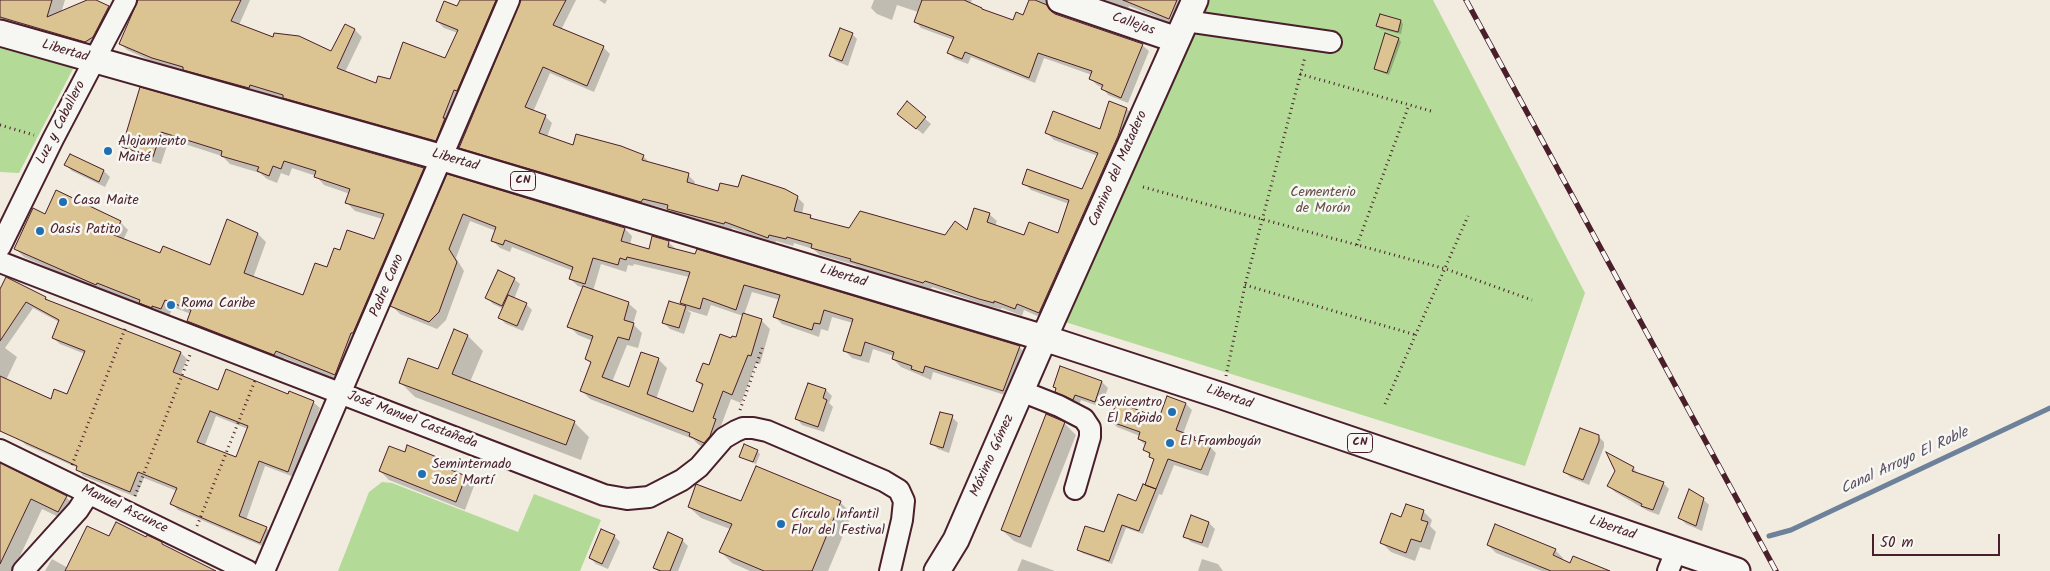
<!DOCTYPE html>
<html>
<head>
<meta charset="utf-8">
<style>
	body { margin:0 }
	#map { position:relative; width:2050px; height:571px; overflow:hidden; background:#f1ecdf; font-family:Kalam,sans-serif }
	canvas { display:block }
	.scale { position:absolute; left:1872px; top:534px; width:128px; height:22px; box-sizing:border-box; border:2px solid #4a1f2b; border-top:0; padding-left:6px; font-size:15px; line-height:18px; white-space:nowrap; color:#4a1f2b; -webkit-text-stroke:4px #f6f6f2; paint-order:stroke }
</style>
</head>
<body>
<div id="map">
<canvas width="2050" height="571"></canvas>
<div class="scale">50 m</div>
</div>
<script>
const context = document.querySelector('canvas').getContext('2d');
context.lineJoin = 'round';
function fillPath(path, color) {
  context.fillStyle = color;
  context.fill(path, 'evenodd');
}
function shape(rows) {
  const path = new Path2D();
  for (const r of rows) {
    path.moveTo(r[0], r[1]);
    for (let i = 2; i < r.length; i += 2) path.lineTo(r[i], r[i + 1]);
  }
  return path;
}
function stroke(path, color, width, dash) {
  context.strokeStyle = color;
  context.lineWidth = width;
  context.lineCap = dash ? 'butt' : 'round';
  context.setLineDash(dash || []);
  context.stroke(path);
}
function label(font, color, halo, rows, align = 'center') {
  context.font = font + ' Kalam,sans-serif';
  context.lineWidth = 5;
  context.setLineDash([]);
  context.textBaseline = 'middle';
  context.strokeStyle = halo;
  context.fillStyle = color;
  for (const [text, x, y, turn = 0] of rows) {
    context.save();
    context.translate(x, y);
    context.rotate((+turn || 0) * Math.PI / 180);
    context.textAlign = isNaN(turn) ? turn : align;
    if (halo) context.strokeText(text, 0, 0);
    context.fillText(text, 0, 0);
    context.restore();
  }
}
fillPath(shape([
	[1203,0,1433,0,1585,293,1525,466,1062,321],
	[0,41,76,63,19,173,0,172],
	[382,482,392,483,518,532,534,494,601,520,580,571,338,571,369,492]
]), '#b3da97');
fillPath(shape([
	[0,0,65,0,61,13,88,0,93,0,109,7,119,17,95,51,0,23],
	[138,0,250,0,239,25,274,38,331,53,346,25,355,30,362,37,345,72,377,85,446,59,458,33,444,28,437,21,458,8,461,0,507,0,443,147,291,105,287,101,257,92,256,95,191,76,188,73,160,65,127,50,120,43],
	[528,0,576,0,561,30,603,47,610,54,594,92,550,73,533,112,545,116,552,123,547,137,573,147,643,156,651,164,688,175,695,182,694,185,719,193,797,197,804,204,802,214,810,216,814,220,850,230,945,236,967,232,989,214,997,221,995,226,1025,237,1058,235,1069,204,1031,190,1024,183,1083,191,1098,156,1054,140,1047,133,1100,131,1127,109,1134,116,1046,320,1024,310,1022,316,1002,308,1001,309,988,306,932,287,931,289,859,268,855,265,820,255,813,249,794,243,793,246,776,241,775,244,732,228,731,231,676,215,671,210,650,205,649,209,467,154,460,147],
	[599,0,607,0,605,4],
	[874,0,972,0,970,4,1014,22,1024,17,1038,0,1053,0,1052,10,1053,14,1142,45,1149,51,1128,103,1108,95,1103,88,1097,85,1091,79,1092,75,1044,58,1035,83,971,57,968,64,955,59,949,53,954,40,921,28,915,21,918,12,897,5,892,20,877,14,871,8],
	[1103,0,1186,0,1175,25,1129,6,1128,10],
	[1401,21,1403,24,1401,34,1380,29,1378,26],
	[852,34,857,39,848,66,836,61,831,56],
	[1399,39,1401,42,1389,75,1378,71,1375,68],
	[141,89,424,169,432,177,343,382,284,358,282,362,197,329,188,321,191,314,173,307,169,316,149,311,144,305,105,290,104,292,24,257,16,249,45,215,120,222,128,230,123,240,160,254,211,267,258,234,266,242,253,278,304,297,341,251,374,241,383,219,355,211,347,203,350,194,324,185,316,176,292,168,289,176,281,173,277,183,267,179,260,173,230,164,222,156,169,139,161,164,131,155,123,147],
	[907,103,931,124,923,134,904,119],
	[70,155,104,171,110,177,105,187,72,171,66,165],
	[448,176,625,229,632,236,630,245,650,251,668,242,676,249,1019,347,1027,354,1011,397,933,372,931,380,901,367,893,359,894,356,873,349,869,363,852,358,844,350,853,323,832,317,828,331,821,329,819,337,782,324,775,317,780,300,752,292,744,315,761,320,770,329,760,364,756,363,741,403,731,399,721,426,724,429,713,451,699,445,693,439,590,399,582,391,592,364,586,359,593,341,578,335,569,326,584,288,578,286,570,279,573,271,512,247,510,252,500,248,492,240,496,231,470,221,456,258,464,271,446,320,437,329,400,314,392,306],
	[601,264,626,272,628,265,633,266,634,264,689,277,681,302,686,308,670,303,664,323,670,329,684,334,691,313,687,310,707,316,711,305,743,316,737,339,731,340,697,381,704,388,694,413,656,399,667,368,658,359,630,389,612,382,627,345,638,348,642,333,633,324,637,311,628,303,593,291],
	[514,279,520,284,514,299,526,304,532,310,523,331,506,324,500,318,504,309,493,304,487,298],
	[0,295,46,298,50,302,181,353,187,359,180,376,218,391,289,395,313,402,320,408,294,477,265,466,246,520,266,528,273,534,267,548,178,510,172,504,177,491,144,478,136,497,83,476,78,468,26,445,19,438,0,430],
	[33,308,59,322,53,338,60,344,85,354,68,396,51,401,6,380,17,357,5,348],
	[216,416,248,429,237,459,205,445],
	[455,330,468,336,483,351,470,382,574,422,589,437,581,460,415,397,400,382,438,371],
	[1061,368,1102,382,1108,388,1101,407,1081,400,1079,405,1062,397,1054,387],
	[809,384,826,390,832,396,829,403,833,407,824,432,802,425,797,419],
	[1168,398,1186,404,1192,410,1183,434,1210,447,1216,453,1208,476,1174,465,1162,495,1159,494,1143,534,1126,528,1112,564,1082,553,1078,549,1105,534,1137,502,1146,487,1155,461,1145,450,1146,446,1139,439,1140,436,1117,427,1111,421,1160,420],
	[952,417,958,423,949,453,938,449,932,443],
	[1064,423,1076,435,1031,548,1014,541,1002,530],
	[1598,436,1604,442,1604,447,1589,485,1570,477,1564,471],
	[757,451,760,454,756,464,740,457],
	[405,453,453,465,462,476,474,486,465,510,389,480,380,471],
	[0,464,66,497,76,507,69,522,42,509,13,571,0,571],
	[1633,468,1639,474,1663,483,1669,489,1659,515,1648,511,1615,492,1609,486],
	[1703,499,1709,505,1702,531,1686,524,1680,518],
	[742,502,840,502,852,514,828,571,750,571,732,563,721,552,730,529,701,518,689,507],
	[1423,511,1432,520,1430,526,1436,532,1430,550,1420,547,1415,561,1391,552,1382,543,1402,519],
	[1192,517,1209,523,1215,529,1208,548,1191,542,1185,536],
	[614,536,620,542,608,569,596,564,590,558],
	[110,538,215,571,45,571,52,559,68,568],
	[682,540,688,546,678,571,658,571,655,568],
	[1488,545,1555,550,1563,558,1562,560,1596,571,1542,571,1496,553],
	[1022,559,1055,571,1017,571],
	[1202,559,1218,564,1223,571,1198,571]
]), '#0003');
stroke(shape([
	[1769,536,1791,530,2050,408]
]), '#6d819a', 5);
const building = shape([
	[0,0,52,0,47,17,87,0,96,0,109,6,93,37,85,42,0,17,0,0],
	[138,0,241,0,231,21,273,37,274,33,299,36,331,51,345,24,355,29,337,68,376,83,378,76,390,79,403,42,445,58,458,30,436,21,444,1,457,6,460,0,496,0,457,91,454,90,443,118,445,118,436,141,283,98,283,95,250,85,249,88,183,70,183,67,152,58,119,44,138,0],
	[521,0,566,0,553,25,604,46,587,86,543,67,525,107,546,115,539,133,573,145,576,134,621,146,644,155,642,160,689,173,687,182,718,191,720,183,738,187,742,175,785,189,798,196,794,211,811,215,810,218,849,228,860,211,945,235,955,221,967,230,974,208,990,213,987,222,1024,235,1029,222,1058,233,1069,200,1022,184,1027,169,1082,189,1098,153,1045,133,1053,111,1100,129,1109,101,1127,108,1118,136,1039,313,1017,304,1015,309,994,301,994,303,979,299,925,281,923,283,850,261,851,259,811,248,812,244,787,237,786,239,769,235,768,238,725,222,724,224,667,209,668,205,643,199,641,202,459,148,521,0],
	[922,0,964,0,982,8,982,9,1013,20,1016,12,1023,15,1029,0,1035,0,1047,5,1050,10,1055,14,1143,44,1121,98,1101,89,1103,85,1089,79,1092,71,1038,53,1029,78,965,52,962,59,947,53,954,37,914,22,922,0],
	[1123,0,1177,0,1169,19,1123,0],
	[1380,14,1401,20,1398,32,1376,26,1380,14],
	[840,28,853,33,842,61,829,56,840,28],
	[1385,33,1399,38,1387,73,1374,69,1385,33],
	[140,87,424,168,353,333,351,333,335,375,276,351,274,355,187,321,191,310,165,300,161,309,152,306,152,308,139,303,140,300,97,283,96,285,14,249,33,208,45,214,56,190,121,221,114,235,160,253,163,246,210,265,227,219,258,233,244,273,303,295,315,263,327,267,334,248,340,250,347,230,374,239,384,214,345,203,350,189,314,177,316,171,284,161,281,169,273,166,269,176,257,171,259,167,221,156,222,151,161,132,153,157,122,147,140,87],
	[907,101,926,117,916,129,897,114,907,101],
	[70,154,104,170,99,182,64,165,70,154],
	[447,174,625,228,621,241,649,249,652,236,669,241,668,247,695,254,697,249,1020,346,1003,391,925,366,923,373,911,369,912,366,892,359,894,352,865,342,861,356,843,351,853,319,824,310,820,324,814,323,812,330,773,317,780,295,744,285,736,310,703,298,700,309,680,303,690,272,627,257,626,260,620,258,618,265,593,258,585,284,569,279,573,267,505,240,503,245,491,241,496,227,463,214,449,249,457,262,439,312,429,322,390,306,447,174],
	[498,270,515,278,502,306,485,298,498,270],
	[6,277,46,297,45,299,181,352,173,372,218,390,226,369,288,394,289,391,314,401,288,472,259,461,239,516,267,527,260,543,170,504,177,488,138,472,130,492,76,470,77,466,0,431,0,376,51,399,54,389,67,394,85,351,52,338,59,320,26,302,0,341,0,289,6,277],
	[210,411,248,426,236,457,197,442,210,411],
	[583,286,629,302,624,320,634,323,629,340,618,337,602,377,629,387,641,352,659,358,647,394,693,412,703,384,696,381,703,363,709,365,720,334,731,338,732,336,736,337,743,313,762,319,751,356,748,355,732,395,723,391,713,418,716,419,710,436,704,443,689,436,690,433,580,391,591,362,585,359,593,336,567,327,583,286],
	[508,295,527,303,517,326,498,318,508,295],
	[669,301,686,306,679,328,662,323,669,301],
	[454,329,468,335,452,374,575,421,566,445,399,383,408,358,438,369,454,329],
	[1060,366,1102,381,1095,402,1075,395,1073,400,1055,392,1056,388,1053,387,1060,366],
	[808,383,826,389,823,398,827,400,818,427,795,419,808,383],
	[1167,396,1186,403,1176,430,1195,437,1194,440,1211,446,1201,470,1168,459,1156,489,1145,485,1154,459,1149,457,1150,453,1143,450,1146,442,1138,439,1140,432,1109,421,1117,402,1159,418,1167,396],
	[940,412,953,415,943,448,930,444,940,412],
	[1046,414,1065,422,1020,537,1001,530,1046,414],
	[1580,428,1599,435,1599,441,1583,480,1563,472,1580,428],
	[744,444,758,450,753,462,739,457,744,444],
	[407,445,454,464,451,470,466,476,456,502,379,471,389,446,405,452,407,445],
	[1606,452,1634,467,1632,471,1664,482,1653,510,1641,506,1642,504,1607,486,1615,471,1606,452],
	[0,463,67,496,58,512,31,499,0,564,0,463],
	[756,466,841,501,812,571,764,571,719,552,732,524,688,507,696,484,741,501,756,466],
	[1143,484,1156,489,1139,531,1122,525,1109,561,1077,550,1085,526,1104,532,1118,494,1136,501,1143,484],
	[1689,489,1704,498,1696,526,1678,518,1689,489],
	[1406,504,1424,510,1421,520,1428,522,1421,542,1411,539,1406,553,1380,543,1391,513,1401,517,1406,504],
	[1191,515,1209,522,1202,543,1183,537,1191,515],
	[116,522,146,537,147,535,162,542,162,544,216,571,65,571,87,526,109,536,116,522],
	[1495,524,1556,549,1553,555,1570,563,1573,556,1610,571,1551,571,1487,545,1495,524],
	[601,529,615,535,602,564,589,558,601,529],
	[668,532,683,539,670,571,661,571,653,568,668,532]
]);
fillPath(building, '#dcc392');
stroke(building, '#4a1f2b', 1);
const minor = shape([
	[1186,21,1331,42],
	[0,247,53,139,126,0],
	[0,262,604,495,627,499,649,497,682,480,699,467,724,438,736,431,743,428,753,428,767,431,884,481,899,490,904,501,902,520,890,571],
	[1021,391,1059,406,1084,419,1090,428,1090,437,1075,489],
	[0,450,248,571],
	[23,571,78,510,89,493],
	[264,571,509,0],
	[1668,571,1676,551]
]);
const major = shape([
	[1060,0,1177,40],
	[0,33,443,158,1044,338,1222,396,1737,571],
	[937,571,956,540,1044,338,1195,0]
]);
stroke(minor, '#4a1f2b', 24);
stroke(major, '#4a1f2b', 29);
stroke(shape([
	[1300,74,1431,111],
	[0,125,34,135],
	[1143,187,1446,269,1532,300],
	[1357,245,1409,105],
	[1245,285,1416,335],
	[1226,376,1245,285,1305,57],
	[1385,404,1468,216],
	[740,410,763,346],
	[72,465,125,329],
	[135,496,190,355],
	[197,526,256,378]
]), '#4a1f2b', 3, [1, 4]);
stroke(minor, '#f6f6f2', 20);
stroke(major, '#f6f6f2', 25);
const rail = shape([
	[1466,0,1776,571]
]);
stroke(rail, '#4a1f2b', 5.5);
stroke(rail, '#f6f6f2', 4, [11]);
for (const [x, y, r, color] of [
	[108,151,5,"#1f6fb2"],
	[63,202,5,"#1f6fb2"],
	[40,231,5,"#1f6fb2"],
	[171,305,5,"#1f6fb2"],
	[1172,412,5,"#1f6fb2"],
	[1170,443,5,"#1f6fb2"],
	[422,474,5,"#1f6fb2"],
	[781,524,5,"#1f6fb2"]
]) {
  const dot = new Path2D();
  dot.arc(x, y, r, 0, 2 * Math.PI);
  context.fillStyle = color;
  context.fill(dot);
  stroke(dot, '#f6f6f2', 2);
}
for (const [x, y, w] of [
	[523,181,25],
	[1360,443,25]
]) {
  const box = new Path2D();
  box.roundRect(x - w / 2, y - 9.5, w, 19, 4);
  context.fillStyle = '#f6f6f2';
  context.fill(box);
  stroke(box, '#4a1f2b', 1);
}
label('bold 12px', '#4a1f2b', null, [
	["CN",523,181],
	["CN",1360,443]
]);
label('14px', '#4a1f2b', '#f6f6f2', [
	["Callejas",1133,25,19],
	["Libertad",65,52,16],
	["Luz y Caballero",62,123,-63],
	["Libertad",455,161,16],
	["Camino del Matadero",1119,169,-66],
	["Libertad",843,277,17],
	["Padre Cano",388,286,-67],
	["Libertad",1229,398,19],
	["José Manuel Castañeda",412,421,21],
	["Máximo Gómez",993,456,-66],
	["Manuel Ascunce",124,510,26],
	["Libertad",1612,529,19]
]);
label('14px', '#4a1f2b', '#f6f6f2', [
	["Alojamiento",118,143],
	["Maité",118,159],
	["Casa Maite",73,202],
	["Oasis Patito",50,231],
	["Roma Caribe",181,305],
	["Servicentro",1162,404,"right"],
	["El Rápido",1162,420,"right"],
	["El Framboyán",1180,443],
	["Seminternado",432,466],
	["José Martí",432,482],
	["Círculo Infantil",791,516],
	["Flor del Festival",791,532]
], 'left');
label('14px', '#644e46', '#f6f6f2', [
	["Cementerio",1323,194],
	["de Morón",1323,210]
]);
label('italic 15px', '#5b5062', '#f6f6f2', [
	["Canal Arroyo El Roble",1905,462,-25]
]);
</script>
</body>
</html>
